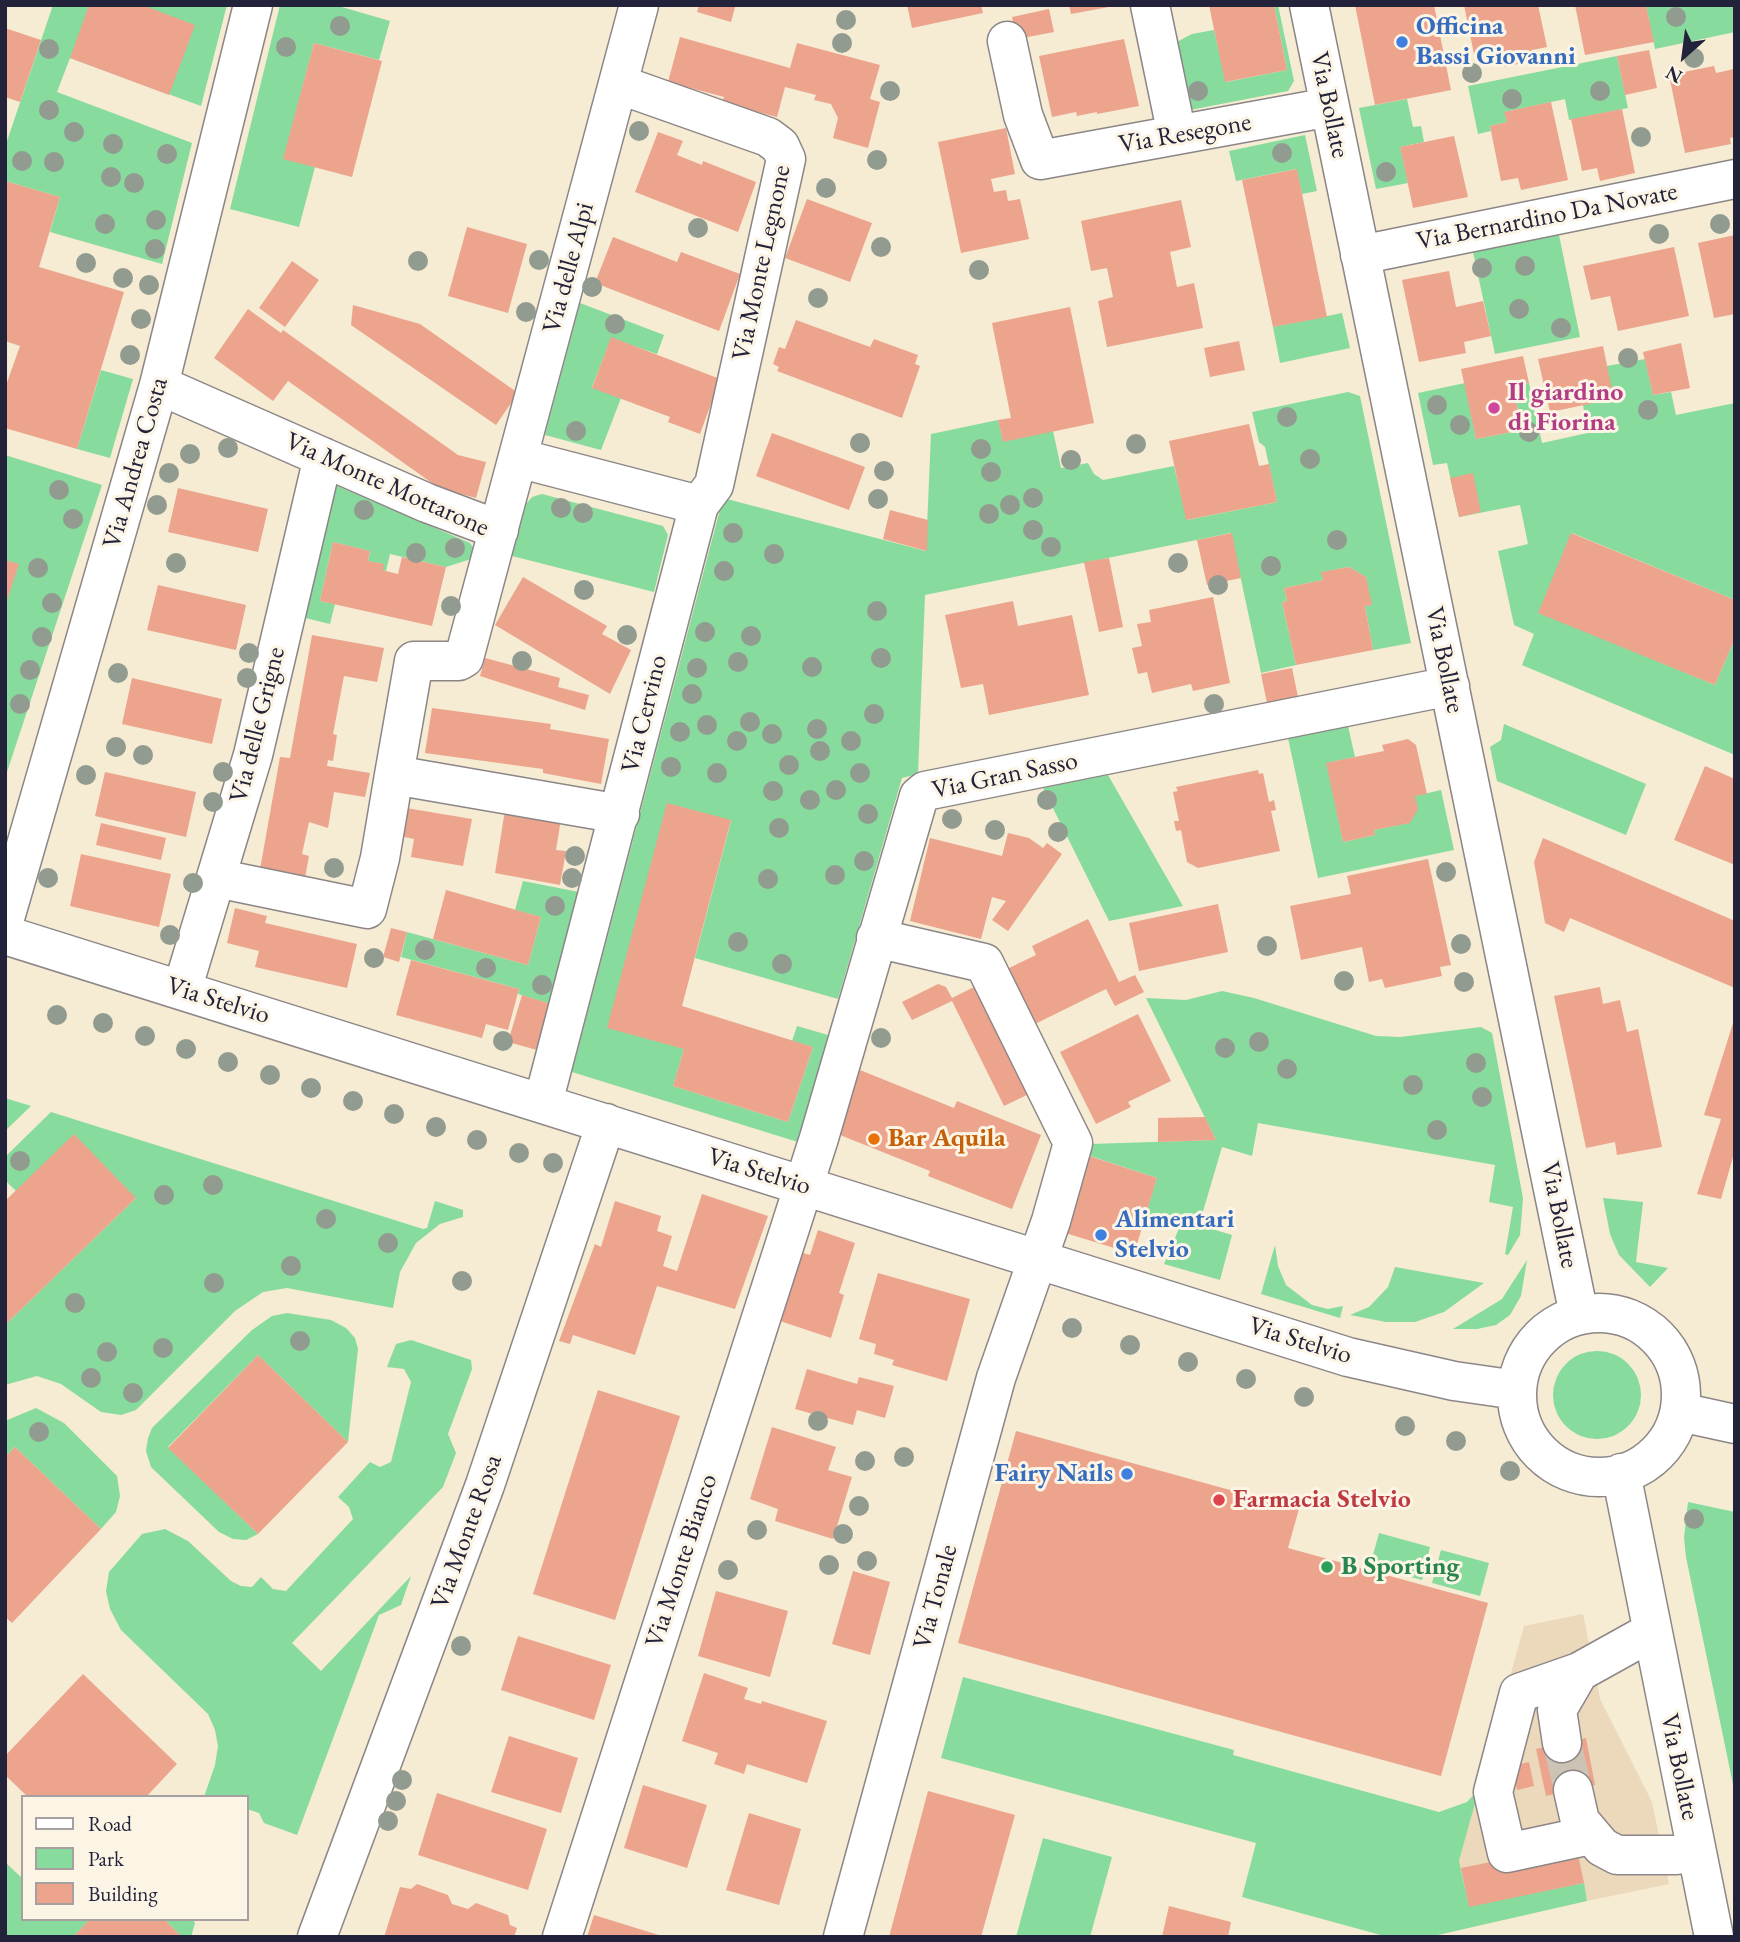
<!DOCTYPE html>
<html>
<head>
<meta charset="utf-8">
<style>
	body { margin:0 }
	#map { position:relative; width:1740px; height:1942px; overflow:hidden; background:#f6ebd3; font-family:"EB Garamond",serif }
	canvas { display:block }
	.frame { position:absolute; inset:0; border:7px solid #22223b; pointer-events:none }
	.legend { position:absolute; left:21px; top:1795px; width:228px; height:126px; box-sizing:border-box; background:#fcf5e5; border:2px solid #a5a1a1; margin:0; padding:9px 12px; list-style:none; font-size:21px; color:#22223b }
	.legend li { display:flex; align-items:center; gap:14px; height:35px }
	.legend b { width:35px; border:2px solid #a5a1a1 }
	.north { position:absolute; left:1649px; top:21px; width:70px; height:70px; -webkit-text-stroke:5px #fcf5e5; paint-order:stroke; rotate:208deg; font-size:19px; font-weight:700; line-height:28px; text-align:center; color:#22223b }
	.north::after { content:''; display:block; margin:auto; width:24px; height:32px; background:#22223b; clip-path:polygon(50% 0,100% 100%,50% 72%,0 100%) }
</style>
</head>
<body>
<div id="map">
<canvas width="1740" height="1942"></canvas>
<div class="frame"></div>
<ul class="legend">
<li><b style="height:9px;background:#fff"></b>Road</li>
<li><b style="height:19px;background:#87db9d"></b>Park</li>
<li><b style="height:19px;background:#eca48d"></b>Building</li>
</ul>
<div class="north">N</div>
</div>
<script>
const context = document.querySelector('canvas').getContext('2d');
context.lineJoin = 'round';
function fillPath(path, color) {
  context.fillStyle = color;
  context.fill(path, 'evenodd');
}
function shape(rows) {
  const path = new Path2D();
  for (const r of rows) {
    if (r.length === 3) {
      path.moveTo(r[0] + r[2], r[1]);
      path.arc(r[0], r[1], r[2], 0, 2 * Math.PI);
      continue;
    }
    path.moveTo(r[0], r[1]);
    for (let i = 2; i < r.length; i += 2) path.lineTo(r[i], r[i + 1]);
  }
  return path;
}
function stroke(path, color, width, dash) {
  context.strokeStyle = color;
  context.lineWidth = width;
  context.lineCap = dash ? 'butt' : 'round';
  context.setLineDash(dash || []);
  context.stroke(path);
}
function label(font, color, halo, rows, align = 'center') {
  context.font = font + ' "EB Garamond",serif';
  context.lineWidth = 6;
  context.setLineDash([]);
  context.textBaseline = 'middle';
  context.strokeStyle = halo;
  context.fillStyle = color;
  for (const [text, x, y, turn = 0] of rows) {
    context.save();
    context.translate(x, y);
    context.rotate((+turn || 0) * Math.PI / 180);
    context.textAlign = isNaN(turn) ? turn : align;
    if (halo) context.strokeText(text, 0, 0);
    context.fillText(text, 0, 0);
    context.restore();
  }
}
fillPath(shape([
	[1583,1614,1600,1699,1652,1802,1669,1884,1587,1901,1583,1883,1469,1907,1459,1861,1524,1626]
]), '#ecd8ba');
fillPath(shape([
	[53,5,227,5,201,106,70,58,57,92,192,143,162,264,50,232,60,197,5,181,5,147],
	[280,5,335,5,390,21,379,60,314,43,284,158,315,167,299,227,230,209],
	[1274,5,1278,5,1294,81,1288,91,1185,111,1171,45,1192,34,1214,30,1226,82,1287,70],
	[1646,5,1735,5,1735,32,1655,49],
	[1617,56,1628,108,1569,120,1565,99,1505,112,1507,122,1490,126,1491,131,1478,134,1468,86],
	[1407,99,1413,127,1421,126,1424,142,1400,147,1408,183,1376,189,1359,108],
	[1305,135,1317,191,1302,194,1296,169,1236,181,1229,151],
	[1559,235,1580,337,1495,354,1473,252],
	[580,303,664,335,657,354,611,338,592,387,621,398,601,450,545,435],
	[1342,313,1350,348,1280,363,1273,327],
	[1645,359,1653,395,1671,392,1676,415,1735,403,1735,600,1572,533,1539,612,1715,685,1735,638,1735,755,1522,665,1534,634,1514,625,1498,551,1528,544,1520,505,1459,517,1447,463,1433,465,1418,393,1465,383,1476,439,1522,430,1513,386,1529,383,1542,443,1588,433,1583,405,1607,366],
	[101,370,133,379,110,458,77,449],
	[1348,392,1360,396,1411,643,1373,650,1365,606,1371,605,1366,577,1349,567,1322,572,1323,580,1284,588,1287,601,1282,602,1296,665,1261,673,1231,533,925,595,918,774,902,778,838,999,695,958,731,821,667,804,684,1049,673,1086,788,1122,813,1047,792,1041,797,1026,828,1035,798,1142,572,1072,723,498,926,551,931,434,998,420,1003,441,1053,431,1061,468,1088,463,1094,474,1103,480,1174,466,1187,520,1277,502,1265,447,1259,442,1252,412],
	[5,455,102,485,5,778,5,604,18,564,5,560],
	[335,485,470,543,474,549,471,559,446,567,390,554,386,571,383,570,383,564,368,561,370,551,333,542,320,601,335,604,330,624,297,616],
	[542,494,663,526,668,535,654,592,512,556,526,504,532,497],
	[1504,724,1646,784,1626,835,1497,781,1490,747,1501,740],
	[1348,726,1355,757,1327,763,1343,842,1375,835,1374,830,1409,823,1415,796,1441,790,1454,850,1318,878,1288,738],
	[1108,775,1183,906,1109,921,1043,788],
	[523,881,579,892,551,1004,518,994,519,989,401,957,407,932,528,965,541,917,515,910],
	[1222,991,1254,998,1376,1036,1400,1037,1481,1027,1492,1033,1523,1198,1520,1235,1508,1255,1505,1254,1513,1207,1489,1202,1495,1165,1258,1123,1252,1156,1222,1147,1199,1225,1232,1235,1220,1280,1164,1264,1180,1226,1145,1216,1157,1178,1087,1155,1090,1144,1216,1140,1146,998,1186,1000],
	[5,1098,31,1106,5,1131],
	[51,1112,423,1229,427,1228,435,1201,463,1210,463,1217,440,1224,416,1243,400,1272,393,1308,287,1288,263,1292,235,1311,136,1410,121,1415,101,1412,61,1384,37,1376,5,1385,5,1325,136,1198,16,1191,5,1180,5,1157],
	[1603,1198,1643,1202,1636,1262,1668,1268,1650,1287,1619,1255,1610,1234],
	[1275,1245,1278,1266,1286,1285,1312,1305,1328,1309,1343,1306,1340,1318,1261,1294],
	[1527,1260,1521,1296,1510,1315,1496,1325,1477,1329,1453,1329,1502,1299],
	[1395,1267,1484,1283,1444,1312,1415,1322,1386,1322,1350,1315,1369,1307,1388,1287],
	[287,1313,331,1320,346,1328,355,1338,358,1349,348,1442,258,1355,168,1447,258,1534,246,1540,233,1539,219,1532,151,1467,146,1451,148,1438,152,1428,252,1330,272,1316],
	[411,1340,471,1360,472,1369,448,1434,456,1453,443,1487,292,1643,321,1671,411,1576,401,1605,379,1615,297,1835,264,1823,259,1813,247,1809,247,1797,204,1797,215,1765,218,1746,215,1730,208,1714,121,1630,110,1609,106,1591,109,1572,142,1534,165,1529,188,1541,231,1581,241,1586,252,1587,261,1577,273,1589,286,1591,353,1519,349,1507,338,1497,370,1462,380,1467,391,1462,411,1382,404,1369,387,1367,396,1344],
	[1597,1395,44],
	[36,1408,64,1423,117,1476,120,1496,116,1512,101,1529,15,1447,5,1457,5,1421],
	[1688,1502,1735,1512,1735,1794,1686,1557,1684,1538],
	[1379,1533,1430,1547,1422,1580,1370,1566],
	[1441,1550,1489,1563,1480,1596,1432,1583],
	[963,1677,1234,1750,1233,1755,1439,1812,1467,1802,1479,1789,1459,1861,1469,1906,1584,1883,1587,1901,1429,1937,1388,1937,1242,1897,1256,1843,941,1758],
	[1043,1838,1112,1857,1090,1937,1016,1937],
	[5,1862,23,1879,23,1919,90,1919,73,1937,5,1937],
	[164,1919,193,1919,195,1923,191,1937,182,1937]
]), '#87db9d');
fillPath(shape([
	[89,5,142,5,195,25,169,95,70,58],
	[699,5,730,5,735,7,731,22,697,12],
	[907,5,981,5,983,13,912,28],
	[1069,5,1109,5,1109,7,1071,14],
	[1209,5,1274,5,1287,70,1225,82],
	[1355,5,1434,5,1451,90,1375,105],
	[1464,5,1538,5,1547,47,1532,50,1534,61,1503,67,1499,49,1474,54],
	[1575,5,1646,5,1654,42,1585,55],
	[1049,9,1054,32,1017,39,1012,17],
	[5,28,41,40,20,102,5,97],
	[680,37,790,68,797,43,880,65,870,99,880,102,868,148,833,138,838,118,831,104,814,100,816,95,785,87,777,117,722,103,724,97,668,82],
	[1124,39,1139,106,1097,114,1097,112,1077,116,1076,112,1052,117,1039,56],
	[314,43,382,61,352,177,283,159],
	[1649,50,1657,88,1625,95,1617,56],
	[1714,66,1716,73,1734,69,1735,137,1730,138,1731,144,1685,153,1669,75],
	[1551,102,1568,180,1521,190,1518,178,1501,181,1490,126,1507,122,1504,112],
	[1622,109,1635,173,1600,181,1597,168,1582,171,1571,119],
	[1006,128,1015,174,991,179,994,192,1006,190,1008,201,1020,199,1029,239,961,253,938,142],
	[658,132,683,141,677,155,702,165,703,161,756,182,738,232,635,192],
	[1454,136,1468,197,1413,208,1400,147],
	[1297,169,1327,317,1273,327,1242,180],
	[5,181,60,197,39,267,124,292,77,449,5,428,5,388,20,346,5,341],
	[807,199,872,223,850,282,785,258],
	[1181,200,1191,247,1170,252,1177,287,1194,283,1203,328,1107,347,1098,301,1113,297,1107,268,1091,271,1081,221],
	[467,227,527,244,508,313,448,296],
	[1735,235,1735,314,1714,318,1698,243],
	[613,237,677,262,681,252,740,274,719,331,595,283],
	[1674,247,1689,316,1618,331,1610,296,1591,300,1583,266],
	[292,261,319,280,285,327,259,308],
	[1449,271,1456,307,1483,301,1491,336,1464,342,1466,353,1419,362,1402,280],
	[353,305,420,324,518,393,496,425,351,325],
	[1070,307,1094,423,1003,442,998,420,1011,418,992,323],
	[248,309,281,333,283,330,458,455,486,462,476,498,439,488,288,381,273,401,214,358],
	[796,320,870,347,874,339,918,355,915,364,920,366,902,418,777,371,779,367,773,364,779,347,785,349],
	[611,337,720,379,700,434,668,422,670,417,592,388],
	[1239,341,1245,370,1210,377,1204,348],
	[1681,343,1690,388,1653,395,1643,352],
	[1603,346,1614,399,1550,412,1538,359],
	[1523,356,1529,383,1513,386,1522,430,1476,439,1461,369],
	[1249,424,1259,466,1269,464,1277,502,1186,520,1169,441],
	[772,433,865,467,849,510,756,476],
	[1473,473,1481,512,1459,517,1450,478],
	[178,488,268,509,258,552,168,532],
	[890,510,928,520,927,551,883,539],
	[1232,533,1241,578,1207,585,1197,540],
	[1571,533,1735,600,1735,638,1715,685,1538,613],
	[333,542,370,551,368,561,384,564,383,570,386,571,398,574,402,557,446,567,432,626,320,601],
	[1109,558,1123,627,1099,632,1084,562],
	[5,560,19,564,6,603,5,603],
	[1349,567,1366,577,1372,605,1365,606,1373,650,1296,665,1282,602,1287,601,1284,588,1323,580,1321,572],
	[523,577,607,626,602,634,631,650,610,694,495,625],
	[158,585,246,605,236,650,147,630],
	[1213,597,1230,683,1193,691,1191,684,1152,693,1147,672,1138,674,1132,648,1142,646,1137,624,1151,622,1149,610],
	[1013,601,1018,626,1072,615,1089,695,989,715,983,684,961,688,945,615],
	[312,635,384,648,377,682,344,676,333,734,337,735,333,761,328,760,327,766,370,773,365,797,334,792,328,828,309,822,302,854,309,856,304,883,259,875,280,757,290,758],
	[485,658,560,678,558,687,589,695,585,710,480,676],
	[1292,668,1298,697,1267,703,1261,674],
	[132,678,222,699,212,744,122,724],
	[432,708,551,724,550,729,609,739,601,784,543,773,543,769,425,753],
	[1408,739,1416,745,1427,794,1415,796,1418,809,1410,823,1374,830,1375,835,1343,842,1326,763,1384,751,1382,745],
	[1705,766,1735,779,1735,865,1674,840],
	[1258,770,1259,774,1263,773,1269,802,1274,800,1276,810,1271,811,1280,851,1198,868,1187,862,1181,830,1176,831,1174,821,1179,821,1173,792,1178,791,1176,787],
	[105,772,196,792,186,837,95,816],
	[667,803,731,820,682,1006,813,1047,788,1122,673,1086,684,1049,607,1028],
	[400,807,472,819,463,866,411,857,414,839,395,835],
	[505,810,561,819,556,850,566,851,560,885,495,873],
	[101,823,166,838,161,860,96,845],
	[1008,833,1029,838,1043,848,1047,843,1062,854,1008,931,992,920,1006,901,992,897,981,939,910,921,930,838,1002,856],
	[1543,838,1735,921,1735,988,1570,918,1564,932,1545,923,1534,862],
	[81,854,171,874,159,927,70,906],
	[1428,859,1451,965,1440,967,1442,976,1385,988,1382,979,1369,982,1362,947,1301,960,1290,906,1351,894,1347,876],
	[446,890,541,917,528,965,433,939],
	[1218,904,1228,952,1139,971,1129,923],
	[235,908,267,916,265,923,357,944,347,988,255,967,259,951,227,943],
	[1088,919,1119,982,1135,975,1144,992,1115,1006,1106,989,1035,1024,1007,969,1036,955,1032,946],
	[391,928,407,932,399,962,383,957],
	[411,960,519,989,508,1030,486,1024,482,1038,396,1015],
	[938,984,946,987,952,998,980,984,1033,1092,1004,1106,952,1001,912,1020,902,1002],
	[1600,987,1603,1004,1620,1000,1627,1032,1638,1029,1662,1147,1617,1155,1615,1142,1586,1148,1554,996],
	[522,995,551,1004,537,1050,508,1042],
	[1138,1014,1171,1081,1128,1102,1131,1107,1096,1124,1060,1052],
	[1734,1020,1735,1150,1721,1199,1697,1194,1721,1119,1704,1115],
	[860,1070,954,1108,957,1101,1041,1135,1012,1209,928,1176,930,1171,840,1135],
	[1205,1117,1216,1140,1158,1142,1158,1118],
	[74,1134,136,1198,5,1325,5,1201],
	[1086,1155,1157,1178,1134,1254,1062,1232],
	[702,1194,768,1216,735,1309,657,1286,635,1355,573,1335,570,1344,559,1341,595,1244,601,1247,615,1201,661,1216,657,1231,672,1236,663,1266,677,1271],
	[818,1230,855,1243,839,1293,844,1295,831,1338,780,1321,803,1253,810,1255],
	[878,1273,970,1299,947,1381,892,1365,894,1360,874,1354,876,1344,859,1339],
	[258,1355,348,1442,258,1534,168,1448],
	[807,1369,857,1384,859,1377,894,1386,885,1418,857,1410,853,1425,795,1409],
	[598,1390,680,1416,615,1620,533,1594],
	[772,1427,836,1447,828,1470,852,1477,833,1539,775,1521,778,1509,750,1499],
	[1016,1431,1299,1509,1288,1548,1488,1603,1441,1776,958,1643],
	[15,1447,101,1529,12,1623,5,1617,5,1457],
	[853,1571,890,1582,870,1655,832,1644],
	[716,1591,788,1611,770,1677,698,1656],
	[518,1636,611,1665,594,1720,501,1690],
	[704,1673,748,1688,744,1699,761,1704,762,1701,827,1721,807,1783,747,1764,744,1774,714,1764,718,1753,682,1741],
	[83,1674,177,1764,146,1797,28,1797,5,1775,5,1756],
	[509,1736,578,1758,561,1813,491,1792],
	[1586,1738,1595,1785,1546,1796,1536,1749],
	[1529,1762,1534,1786,1517,1790,1512,1766],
	[643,1785,707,1805,687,1868,624,1848],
	[928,1791,1015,1815,981,1937,889,1937],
	[437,1793,547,1829,528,1890,418,1855],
	[749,1813,801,1829,779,1905,726,1890],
	[1576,1845,1584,1883,1469,1907,1461,1868],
	[417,1884,448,1895,452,1904,468,1909,476,1903,508,1915,510,1925,517,1928,514,1937,384,1937,400,1887,411,1889],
	[1169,1906,1231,1922,1228,1937,1162,1937],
	[594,1915,662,1936,662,1937,587,1937],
	[90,1919,164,1919,182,1937,73,1937]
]), '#eca48d');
stroke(shape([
	[1562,1743,1573,1790]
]), '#ccc3b5', 38, [38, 19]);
const minor = shape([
	[1150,5,1177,135],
	[1309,5,1579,1315],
	[1007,41,1023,115,1040,160,1330,107],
	[618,84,768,137,780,146,786,159,714,485,699,505],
	[1360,255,1735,179],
	[159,385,427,503,499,530],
	[518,458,699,505,543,1103],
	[620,814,394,775,414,661,459,661,464,658,639,5],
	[216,878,367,909,380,858,394,775],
	[5,918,159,385,253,5],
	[5,935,1348,1357,1454,1381,1517,1390],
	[182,990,253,755,323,457],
	[1599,1395,82],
	[1680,1412,1735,1424],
	[1621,1473,1714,1937],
	[1579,1672,1519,1693,1493,1792,1507,1853,1591,1835],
	[1562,1743,1557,1710,1579,1672,1651,1632],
	[1573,1790,1580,1821,1602,1847,1617,1855,1677,1855,1696,1851],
	[317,1937,485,1485,606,1123],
	[562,1937,819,1138,919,796,925,791,1450,686],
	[843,1937,996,1378,1051,1221,1073,1143,984,963,876,938]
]);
stroke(minor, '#8c8687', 41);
stroke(minor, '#fff', 38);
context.fillStyle = '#929b8f';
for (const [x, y] of [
	[1676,17],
	[846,20],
	[340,26],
	[842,43],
	[286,47],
	[49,49],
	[1694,58],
	[1472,73],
	[890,91],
	[1198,91],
	[1600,91],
	[1512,99],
	[49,110],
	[639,131],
	[74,132],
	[1641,137],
	[113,144],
	[1282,153],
	[167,154],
	[877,160],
	[22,161],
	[54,162],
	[1386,172],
	[111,177],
	[134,183],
	[826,188],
	[156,220],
	[105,224],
	[1720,224],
	[698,228],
	[1659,234],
	[881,247],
	[155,249],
	[539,260],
	[418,261],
	[86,263],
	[1525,266],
	[1482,268],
	[979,270],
	[123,278],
	[149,285],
	[592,287],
	[818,298],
	[1519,309],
	[526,312],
	[141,319],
	[615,324],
	[1561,328],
	[130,355],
	[1628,358],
	[1437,405],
	[1648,410],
	[1287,417],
	[1460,425],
	[576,431],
	[1529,432],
	[860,443],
	[1136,444],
	[228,448],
	[981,449],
	[190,454],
	[1310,459],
	[1071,460],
	[884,471],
	[991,472],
	[169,473],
	[59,490],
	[1033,498],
	[878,499],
	[157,505],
	[1010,505],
	[561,508],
	[364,510],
	[583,513],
	[989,514],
	[73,519],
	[1033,530],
	[733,533],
	[1337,540],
	[1051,547],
	[455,548],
	[416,553],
	[774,554],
	[176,563],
	[1178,563],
	[1271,566],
	[38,568],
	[724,571],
	[1218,585],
	[584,590],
	[52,603],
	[451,606],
	[877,611],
	[705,632],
	[627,635],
	[751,636],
	[42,637],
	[249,653],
	[881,658],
	[522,661],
	[738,662],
	[812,667],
	[697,668],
	[30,670],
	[118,673],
	[247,678],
	[692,694],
	[20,704],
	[1214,704],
	[874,714],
	[750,722],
	[707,725],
	[817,729],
	[680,732],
	[772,734],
	[737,741],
	[851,741],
	[116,747],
	[820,751],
	[143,755],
	[789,765],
	[671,767],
	[223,772],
	[717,773],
	[860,773],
	[86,775],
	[836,790],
	[773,791],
	[810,800],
	[1047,800],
	[213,802],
	[868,814],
	[952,819],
	[779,828],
	[995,830],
	[1058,832],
	[575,856],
	[864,861],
	[334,868],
	[1446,872],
	[835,875],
	[48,878],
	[572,878],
	[768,879],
	[193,883],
	[555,906],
	[170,935],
	[738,942],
	[1461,944],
	[1267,946],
	[425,950],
	[374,958],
	[782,964],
	[486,968],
	[1344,981],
	[1464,982],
	[542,985],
	[57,1015],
	[103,1023],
	[145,1036],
	[881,1038],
	[503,1041],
	[1259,1042],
	[1225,1048],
	[186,1049],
	[228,1062],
	[1476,1063],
	[1287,1069],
	[270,1075],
	[1413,1085],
	[311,1088],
	[1482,1097],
	[353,1101],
	[394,1114],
	[436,1127],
	[1437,1130],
	[477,1140],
	[519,1153],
	[20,1161],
	[553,1163],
	[213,1185],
	[164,1195],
	[326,1219],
	[388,1243],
	[291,1266],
	[462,1281],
	[214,1283],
	[75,1303],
	[1072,1328],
	[300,1341],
	[1130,1345],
	[163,1348],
	[107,1352],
	[1188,1362],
	[91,1378],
	[1246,1379],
	[133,1393],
	[1304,1397],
	[818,1421],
	[1405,1426],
	[39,1432],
	[1456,1441],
	[904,1457],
	[865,1461],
	[1510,1471],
	[859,1506],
	[1694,1519],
	[757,1530],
	[843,1534],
	[867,1561],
	[829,1565],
	[728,1570],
	[461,1646],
	[402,1780],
	[396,1801],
	[388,1821]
]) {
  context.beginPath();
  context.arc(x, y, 10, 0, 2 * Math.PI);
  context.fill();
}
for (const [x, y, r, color] of [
	[1402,42,7,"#3f7fe0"],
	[1494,408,7,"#d1479c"],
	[874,1139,7,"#e8710a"],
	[1101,1235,7,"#3f7fe0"],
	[1127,1474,7,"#3f7fe0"],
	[1219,1500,7,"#e0444e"],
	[1327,1567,7,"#2e9e5b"]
]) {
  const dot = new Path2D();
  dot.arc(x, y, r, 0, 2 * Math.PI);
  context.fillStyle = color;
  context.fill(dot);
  stroke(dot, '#fcf5e5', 2.5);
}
label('bold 26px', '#366cbe', '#fcf5e5', [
	["Officina",1416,27],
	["Bassi Giovanni",1416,57],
	["Alimentari",1115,1220],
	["Stelvio",1115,1250],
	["Fairy Nails",1113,1474,"right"]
], 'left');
label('26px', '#22223b', '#fcf5e5', [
	["Via Bollate",1329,105,78],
	["Via Resegone",1185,134,-10],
	["Via Bernardino Da Novate",1547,217,-11],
	["Via Monte Legnone",762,263,-78],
	["Via delle Alpi",569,268,-75],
	["Via Andrea Costa",136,463,-74],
	["Via Monte Mottarone",387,485,24],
	["Via Bollate",1444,660,78],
	["Via Cervino",645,714,-76],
	["Via delle Grigne",258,725,-76],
	["Via Gran Sasso",1005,776,-12],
	["Via Stelvio",218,1001,17],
	["Via Stelvio",759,1172,17],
	["Via Bollate",1559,1215,79],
	["Via Stelvio",1300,1341,17],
	["Via Monte Rosa",467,1532,-70],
	["Via Monte Bianco",682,1561,-72],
	["Via Tonale",936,1597,-75],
	["Via Bollate",1679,1767,78]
]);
label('bold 26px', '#b23c85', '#fcf5e5', [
	["Il giardino",1508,393],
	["di Fiorina",1508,423]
], 'left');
label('bold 26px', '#c56008', '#fcf5e5', [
	["Bar Aquila",888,1139]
], 'left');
label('bold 26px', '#be3a42', '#fcf5e5', [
	["Farmacia Stelvio",1233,1500]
], 'left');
label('bold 26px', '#27864d', '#fcf5e5', [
	["B Sporting",1341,1567]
], 'left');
</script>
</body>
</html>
